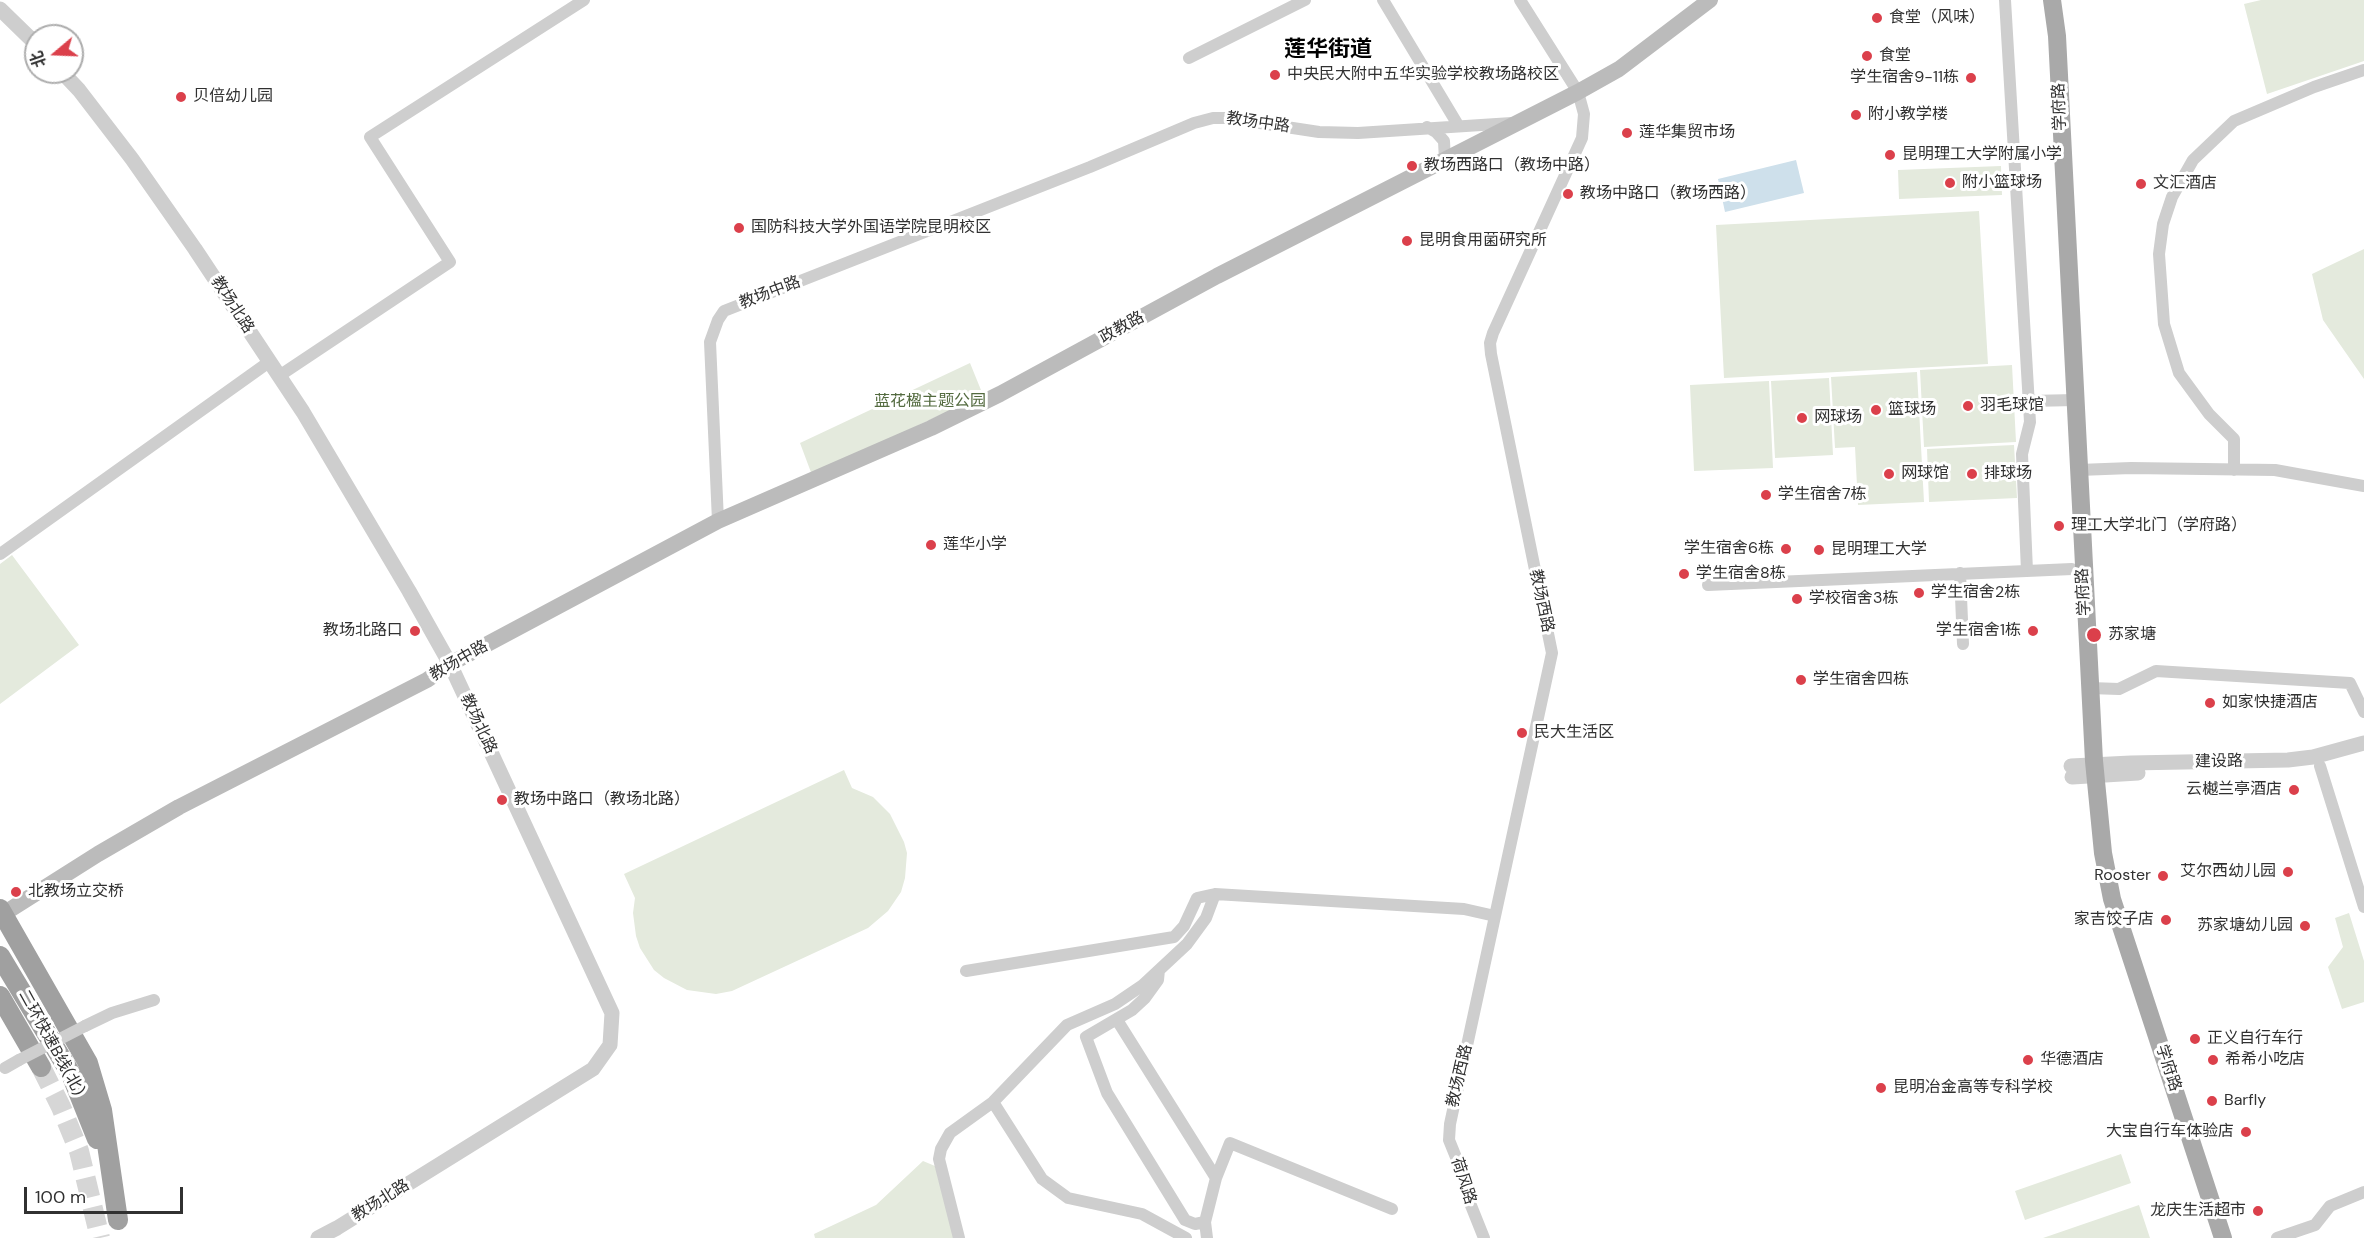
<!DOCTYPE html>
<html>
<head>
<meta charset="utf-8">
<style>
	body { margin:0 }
	#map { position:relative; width:2364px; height:1238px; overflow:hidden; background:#fff; font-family:"DM Sans","Noto Sans SC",sans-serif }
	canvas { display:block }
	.north { position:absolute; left:24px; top:24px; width:60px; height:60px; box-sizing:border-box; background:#fff; border:2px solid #adadad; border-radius:50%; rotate:251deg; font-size:16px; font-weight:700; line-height:24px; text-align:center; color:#313131 }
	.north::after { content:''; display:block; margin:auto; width:21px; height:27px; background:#db404b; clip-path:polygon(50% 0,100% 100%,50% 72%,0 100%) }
	.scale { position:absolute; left:24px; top:1187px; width:159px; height:27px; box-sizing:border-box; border:3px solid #313131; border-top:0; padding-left:8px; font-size:18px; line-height:21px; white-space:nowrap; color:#313131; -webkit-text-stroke:4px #fff; paint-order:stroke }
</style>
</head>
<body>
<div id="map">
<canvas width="2364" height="1238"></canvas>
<div class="north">北</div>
<div class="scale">100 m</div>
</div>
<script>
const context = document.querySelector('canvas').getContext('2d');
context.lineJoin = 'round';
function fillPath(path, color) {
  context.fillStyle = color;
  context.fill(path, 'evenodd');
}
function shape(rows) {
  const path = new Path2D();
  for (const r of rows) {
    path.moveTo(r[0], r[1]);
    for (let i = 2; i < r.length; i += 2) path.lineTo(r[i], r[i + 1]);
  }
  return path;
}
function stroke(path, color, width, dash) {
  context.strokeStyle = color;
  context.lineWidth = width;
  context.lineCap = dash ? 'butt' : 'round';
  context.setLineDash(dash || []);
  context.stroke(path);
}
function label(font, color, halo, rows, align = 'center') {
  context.font = font + ' "DM Sans","Noto Sans SC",sans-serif';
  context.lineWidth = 6;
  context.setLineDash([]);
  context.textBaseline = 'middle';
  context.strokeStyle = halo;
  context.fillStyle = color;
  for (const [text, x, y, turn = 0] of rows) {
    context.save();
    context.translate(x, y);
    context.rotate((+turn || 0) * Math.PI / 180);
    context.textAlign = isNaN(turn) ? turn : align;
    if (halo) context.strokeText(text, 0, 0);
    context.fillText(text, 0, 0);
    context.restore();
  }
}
fillPath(shape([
	[2261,0,2364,0,2364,61,2267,94,2244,4],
	[2001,166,2002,195,1899,199,1898,170],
	[1979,211,1988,364,1724,378,1716,225],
	[2364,249,2364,379,2323,320,2312,274],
	[970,363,983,395,812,475,800,443],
	[2012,365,2016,442,1924,447,1920,370],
	[1917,372,1924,502,1858,505,1855,447,1835,448,1831,377],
	[1829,378,1833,455,1775,458,1771,381],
	[1769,381,1773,468,1694,471,1690,385],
	[2014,445,2017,498,1929,502,1927,449],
	[12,555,79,645,0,704,0,564],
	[844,770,852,788,873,797,890,814,904,842,907,853,905,878,901,892,888,911,868,928,732,991,716,994,687,990,664,978,654,970,640,948,636,936,633,913,635,898,624,874],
	[2349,913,2364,961,2364,1002,2342,1009,2328,967,2343,947,2335,918],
	[2121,1154,2131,1183,2025,1220,2015,1191],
	[923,1161,935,1166,954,1238,815,1238,814,1234,876,1205],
	[2139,1205,2150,1238,2043,1238]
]), '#e4eadd');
fillPath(shape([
	[1796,160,1804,193,1725,212,1718,179]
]), '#cee0eb');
stroke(shape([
	[41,1067,61,1107,79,1151,100,1238]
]), '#d6d6d6', 20, [20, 10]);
stroke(shape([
	[1383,0,1458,125],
	[2005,0,2030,422,2022,454,2027,571],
	[1189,58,1305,0],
	[1427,127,1436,132,1444,141,1445,161],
	[279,376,450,262,370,137,584,0],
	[2029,401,2076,400],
	[2079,470,2131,468,2275,470,2364,486],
	[2234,470,2234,439,2209,414,2179,373,2164,324,2159,254,2163,224,2172,197,2193,160,2234,121,2314,87,2364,70],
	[718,521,710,342,718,320,724,311,1090,167,1194,123,1213,118,1227,118,1319,132,1358,133,1512,123],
	[0,554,269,362],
	[1960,573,1963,644],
	[1708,585,2072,569],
	[2090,688,2119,689,2156,671,2350,683,2364,712],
	[2320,766,2364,907],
	[1159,970,1158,980,1145,998,1132,1010,1086,1037,1107,1093,1185,1220,1195,1224,1205,1222],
	[966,971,1174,937,1184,926,1197,898,1215,894,1464,909,1495,916],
	[1117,1020,1216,1178],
	[85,1026,112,1013,154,1000],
	[5,1068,19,1060],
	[993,1102,1042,1179,1068,1198,1142,1214,1186,1238],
	[959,1238,939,1159,941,1149,950,1133,993,1102,1067,1025,1115,1004,1143,985,1187,944,1206,918,1215,894],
	[1207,1238,1205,1222,1216,1178,1230,1143,1392,1209],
	[1484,1238,1470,1203,1466,1182,1449,1140,1450,1124,1552,653,1491,354,1490,343,1493,333,1582,138,1584,114,1578,92,1520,0],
	[2277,1238,2315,1225,2330,1206,2364,1192]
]), '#cecece', 12);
stroke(shape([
	[0,9,36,44],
	[62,72,79,90,132,159,195,249,303,412,409,591,450,664,612,1013,610,1045,593,1069,337,1228,318,1238],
	[2071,766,2131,763,2288,760,2313,757,2364,743],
	[2072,777,2138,773]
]), '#cecece', 15);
stroke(shape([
	[0,916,98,854,179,807,427,680,450,664,718,521,931,428,1000,394,1217,276,1578,92,1619,69,1710,0]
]), '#bbb', 16);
stroke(shape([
	[2052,0,2057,36,2094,761,2103,853,2112,899,2223,1238]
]), '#a9a9a9', 18);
stroke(shape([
	[0,909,88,1063,102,1110,118,1220],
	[0,956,71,1074,97,1139],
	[0,996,41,1067]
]), '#a0a0a0', 20);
stroke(shape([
	[19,1060,85,1026]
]), '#cecece', 12);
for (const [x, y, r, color] of [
	[1877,18,6,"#db404b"],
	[1867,56,6,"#db404b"],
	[1275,75,6,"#db404b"],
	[1971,78,6,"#db404b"],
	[181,97,6,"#db404b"],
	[1856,115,6,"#db404b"],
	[1627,133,6,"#db404b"],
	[1890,155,6,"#db404b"],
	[1412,166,6,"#db404b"],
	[1950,183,6,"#db404b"],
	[2141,184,6,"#db404b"],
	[1568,194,6,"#db404b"],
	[739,228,6,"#db404b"],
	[1407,241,6,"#db404b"],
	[1968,406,6,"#db404b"],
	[1876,410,6,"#db404b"],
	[1802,418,6,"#db404b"],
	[1889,474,6,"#db404b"],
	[1972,474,6,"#db404b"],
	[1766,495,6,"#db404b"],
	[2059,526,6,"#db404b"],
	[931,545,6,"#db404b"],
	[1786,549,6,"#db404b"],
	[1819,550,6,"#db404b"],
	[1684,574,6,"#db404b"],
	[1919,593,6,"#db404b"],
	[1797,599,6,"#db404b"],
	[415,631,6,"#db404b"],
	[2033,631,6,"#db404b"],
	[2094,635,8,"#db404b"],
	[1801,680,6,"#db404b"],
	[2210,703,6,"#db404b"],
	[1522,733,6,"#db404b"],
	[2294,790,6,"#db404b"],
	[502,800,6,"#db404b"],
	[2288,872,6,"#db404b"],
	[2163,876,6,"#db404b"],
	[16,892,6,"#db404b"],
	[2166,920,6,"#db404b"],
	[2305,926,6,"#db404b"],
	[2195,1039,6,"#db404b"],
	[2028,1060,6,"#db404b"],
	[2213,1060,6,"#db404b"],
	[1881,1088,6,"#db404b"],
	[2212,1101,6,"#db404b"],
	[2246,1132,6,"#db404b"],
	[2258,1211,6,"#db404b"]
]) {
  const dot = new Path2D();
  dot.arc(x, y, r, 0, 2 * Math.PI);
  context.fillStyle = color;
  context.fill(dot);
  stroke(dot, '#fff', 2);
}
label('16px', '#313131', '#fff', [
	["食堂（风味）",1889,18],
	["食堂",1879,56],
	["中央民大附中五华实验学校教场路校区",1287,75],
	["学生宿舍9-11栋",1959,78,"right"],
	["贝倍幼儿园",193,97],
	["附小教学楼",1868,115],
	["莲华集贸市场",1639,133],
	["昆明理工大学附属小学",1902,155],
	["教场西路口（教场中路）",1424,166],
	["附小篮球场",1962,183],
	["文汇酒店",2153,184],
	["教场中路口（教场西路）",1580,194],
	["国防科技大学外国语学院昆明校区",751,228],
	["昆明食用菌研究所",1419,241],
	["羽毛球馆",1980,406],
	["篮球场",1888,410],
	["网球场",1814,418],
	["网球馆",1901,474],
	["排球场",1984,474],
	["学生宿舍7栋",1778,495],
	["理工大学北门（学府路）",2071,526],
	["莲华小学",943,545],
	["学生宿舍6栋",1774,549,"right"],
	["昆明理工大学",1831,550],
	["学生宿舍8栋",1696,574],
	["学生宿舍2栋",1931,593],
	["学校宿舍3栋",1809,599],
	["教场北路口",403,631,"right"],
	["学生宿舍1栋",2021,631,"right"],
	["苏家塘",2108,635],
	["学生宿舍四栋",1813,680],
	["如家快捷酒店",2222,703],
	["民大生活区",1534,733],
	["云樾兰亭酒店",2282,790,"right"],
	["教场中路口（教场北路）",514,800],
	["艾尔西幼儿园",2276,872,"right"],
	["Rooster",2151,876,"right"],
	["北教场立交桥",28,892],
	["家吉饺子店",2154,920,"right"],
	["苏家塘幼儿园",2293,926,"right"],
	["正义自行车行",2207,1039],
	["华德酒店",2040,1060],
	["希希小吃店",2225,1060],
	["昆明冶金高等专科学校",1893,1088],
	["Barfly",2224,1101],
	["大宝自行车体验店",2234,1132,"right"],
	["龙庆生活超市",2246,1211,"right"]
], 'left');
label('16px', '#313131', '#fff', [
	["学府路",2060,107,-92],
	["教场中路",1258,123,8],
	["教场中路",770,293,-21],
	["教场北路",232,305,57],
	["政教路",1122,328,-29],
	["学府路",2084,592,-93],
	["教场西路",1541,601,78],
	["教场中路",459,661,-30],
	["教场北路",478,724,65],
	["建设路",2219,762,-1],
	["二环快速B线(北)",51,1043,61],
	["学府路",2168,1068,72],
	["教场西路",1460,1076,-77],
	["荷风路",1463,1181,72],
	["教场北路",381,1201,-32]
]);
label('16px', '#546b40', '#fff', [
	["蓝花楹主题公园",930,402]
]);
label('bold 22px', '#000', '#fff', [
	["莲华街道",1328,50]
]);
</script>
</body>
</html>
